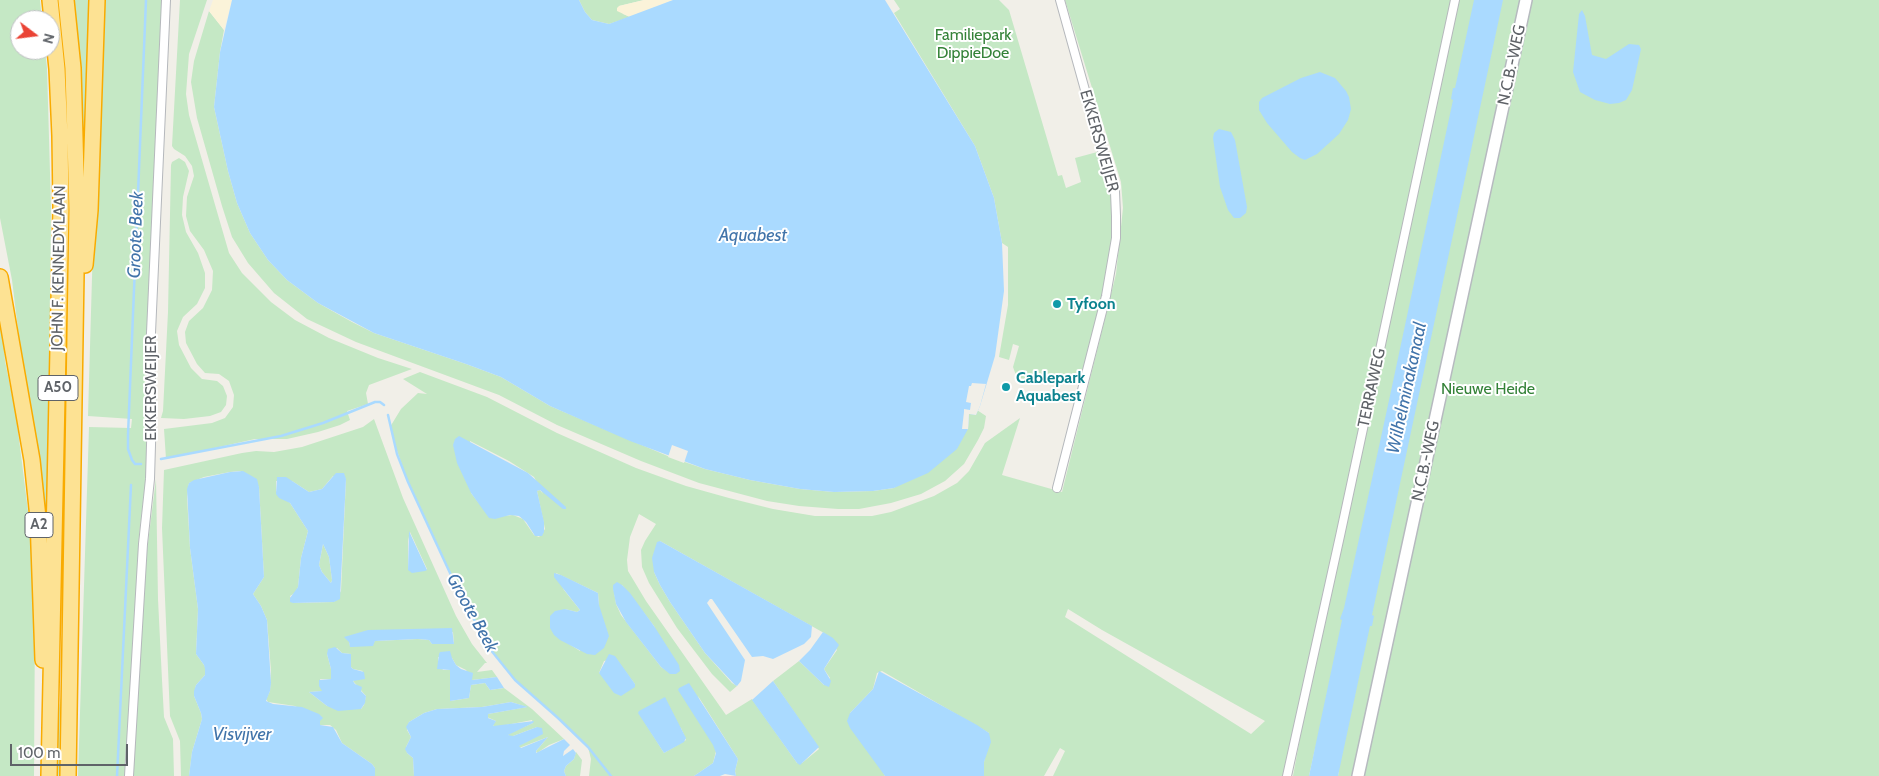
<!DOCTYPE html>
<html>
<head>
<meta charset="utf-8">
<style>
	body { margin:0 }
	#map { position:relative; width:1879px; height:776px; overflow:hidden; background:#f1efe8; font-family:Cabin,sans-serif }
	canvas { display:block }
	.north { position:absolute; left:10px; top:10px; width:50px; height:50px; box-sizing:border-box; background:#fff; border:1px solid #bfc1c3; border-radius:50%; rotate:105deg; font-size:14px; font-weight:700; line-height:20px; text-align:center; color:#5f6368 }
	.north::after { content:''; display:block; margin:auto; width:18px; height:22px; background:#ea4335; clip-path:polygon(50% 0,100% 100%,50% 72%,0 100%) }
	.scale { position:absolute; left:10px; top:744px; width:118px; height:22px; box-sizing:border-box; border:2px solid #5f6368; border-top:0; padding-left:6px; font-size:15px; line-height:18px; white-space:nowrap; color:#5f6368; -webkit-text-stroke:4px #fff; paint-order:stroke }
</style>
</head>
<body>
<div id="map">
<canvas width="1879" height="776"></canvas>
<div class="north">N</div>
<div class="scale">100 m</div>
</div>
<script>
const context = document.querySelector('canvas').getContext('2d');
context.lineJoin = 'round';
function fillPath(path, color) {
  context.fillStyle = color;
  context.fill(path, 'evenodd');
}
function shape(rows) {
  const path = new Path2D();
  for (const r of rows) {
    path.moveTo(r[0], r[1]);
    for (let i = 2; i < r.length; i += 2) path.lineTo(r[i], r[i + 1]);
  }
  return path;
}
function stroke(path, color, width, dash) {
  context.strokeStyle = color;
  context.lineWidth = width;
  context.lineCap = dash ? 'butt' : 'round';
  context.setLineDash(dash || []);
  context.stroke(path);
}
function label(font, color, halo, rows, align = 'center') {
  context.font = font + ' Cabin,sans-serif';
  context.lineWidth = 4;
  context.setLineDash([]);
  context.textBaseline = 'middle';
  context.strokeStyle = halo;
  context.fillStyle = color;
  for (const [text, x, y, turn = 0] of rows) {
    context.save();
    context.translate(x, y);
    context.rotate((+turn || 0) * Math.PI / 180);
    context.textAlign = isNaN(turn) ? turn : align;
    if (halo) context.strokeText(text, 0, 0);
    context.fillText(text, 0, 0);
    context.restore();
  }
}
fillPath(shape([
	[0,0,40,0,42,20,20,20,20,50,45,50,47,68,51,208,49,459,47,516,44,542,12,280,0,218],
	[74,0,90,0,85,162,78,38],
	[100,0,162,0,145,381,149,399,148,461,139,536,126,776,78,776,89,427,131,428,132,419,88,416],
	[180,0,207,0,189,54,186,94,189,115,229,253,242,273,271,302,295,320,329,338,378,358,412,369,369,385,366,393,368,404,347,411,350,420,340,425,318,432,287,439,255,439,166,459,164,429,212,423,225,418,233,407,234,395,229,381,219,374,205,373,197,364,186,343,185,332,189,321,203,308,212,290,213,271,204,250,190,231,186,216,187,197,194,176,192,166,185,156,174,149,172,146],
	[579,0,644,0,619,6,623,14,630,17,609,24,592,20,585,12],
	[894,0,999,0,1009,10,1058,176,1062,175,1066,188,1081,182,1075,158,1101,151,1111,185,1114,215,1110,258,1103,298,1080,382,1017,378,1013,367,1019,346,1013,344,1009,360,999,357,1008,305,1008,247,1002,243,994,198,975,146,894,13,900,9],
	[1065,0,1879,0,1879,776,1338,776,1339,770,1315,749,1309,776,1293,776,1300,738,1293,735,1285,776,1053,776,1065,751,1060,748,1044,776,984,776,984,762,989,733,882,671,877,673,873,689,850,713,885,776,736,776,735,771,738,759,698,696,716,751,713,763,694,776,589,776,591,759,588,747,558,718,515,680,501,663,490,649,456,590,456,586,408,482,393,439,390,427,401,409,418,393,427,394,403,379,420,372,487,397,557,433,636,468,686,486,729,498,773,509,815,516,872,516,891,512,934,496,957,483,969,471,985,443,1020,418,1002,475,1062,492,1116,274,1123,208,1121,182],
	[470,441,509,461,534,477,543,494,540,490,537,491,545,529,539,537,534,535,523,519,513,515,503,516,478,502,471,493],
	[639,514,656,524,645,541,641,550,642,567,649,583,677,628,712,674,730,692,737,686,732,683,705,653,670,602,660,585,654,572,660,541,824,633,837,650,824,669,830,678,824,685,799,661,773,681,819,749,802,763,797,763,752,699,726,715,646,601,628,571,627,560,630,537],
	[556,573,598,593,599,605,580,651,555,635,565,609,577,612,580,610,564,590],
	[613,585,622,585,654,626,672,674,661,667,621,615,616,604],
	[1068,609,1102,630,1265,721,1251,734,1065,617],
	[616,659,631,679,635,684,599,673,604,661],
	[639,713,681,728,686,740,664,753],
	[209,11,224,30,220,52,214,107,228,171,237,203,250,233,268,260,287,280,318,303,352,322,374,333,466,364,501,377,550,406,670,457,705,469,750,480,800,489,834,492,873,491,894,488,968,429,969,414,977,410,986,416,984,428,978,440,964,464,945,481,921,494,891,503,859,509,838,509,799,506,767,501,699,483,641,461,557,425,499,395,356,342,307,319,274,293,248,263,232,237,222,206,197,118,191,82,194,61],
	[179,158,185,162,189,171,183,197,182,215,186,232,198,253,205,273,205,288,197,304,183,317,177,331,179,345,191,368,202,379,217,381,223,386,227,396,226,405,221,412,210,416,184,419,161,418,163,411,168,312,171,165,172,162],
	[0,298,5,361,16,415,29,519,35,614,34,776,0,776],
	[374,419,403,498,456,616,472,644,487,663,485,663,477,672,492,670,497,677,472,680,466,670,456,665,452,658,438,657,438,662,443,670,450,670,450,701,469,698,471,685,485,683,490,690,504,688,532,709,564,739,549,745,537,753,536,751,548,737,519,748,518,746,525,742,537,727,513,736,509,736,508,734,533,723,532,720,496,727,492,725,496,721,487,717,488,714,527,707,511,702,482,707,437,709,424,713,409,722,407,730,411,737,406,747,407,753,413,758,414,776,375,776,375,768,372,764,342,743,336,730,330,725,320,725,320,721,295,706,268,702,266,699,270,691,271,671,267,620,261,606,253,594,264,577,259,487,240,471,230,472,204,477,189,483,187,497,190,548,198,609,196,654,204,665,206,669,205,675,196,685,194,696,201,713,202,719,192,752,189,776,181,776,180,741,170,716,162,528,164,470,242,453,256,451,274,452,302,447,363,427],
	[333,476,346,479,341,591,334,602,293,603,290,596,295,593,298,587,301,558,308,531,290,503,276,491,276,481,292,481,309,492,322,489],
	[410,532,427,569,426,570,408,570,408,541],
	[453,632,454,644,432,644,429,640,418,639,375,641,368,646,350,646,349,642],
	[337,648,342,653,351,654,351,667,353,669,363,671,353,681,366,696,364,705,361,709,327,706,309,692,323,691,320,679,331,679,331,669,327,654],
	[156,479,158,599,162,680,164,717,173,739,174,776,133,776,142,590],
	[323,544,329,557,332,580,331,583,322,572,319,565],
	[61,697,62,776,54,776,56,725],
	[576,752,582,760,580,776,566,776,564,771,566,766,574,759]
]), '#c5e8c5');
fillPath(shape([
	[213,0,232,0,224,30,209,11],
	[644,0,673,0,630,17,617,11,617,8,619,6]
]), '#fbf3d9');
fillPath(shape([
	[232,0,579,0,585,12,592,20,609,24,673,0,885,0,975,146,994,198,1002,243,1004,291,995,356,980,406,976,415,969,414,968,429,957,449,928,473,894,488,873,491,834,492,800,489,750,480,705,469,630,441,550,406,501,377,466,364,374,333,318,303,287,280,268,260,250,233,237,203,228,171,214,107,220,52],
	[1474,0,1503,0,1372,615,1374,616,1372,626,1370,626,1338,776,1309,776,1342,620,1340,619,1344,608,1391,391,1453,100,1451,99,1453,88,1455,88],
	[1582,10,1585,16,1592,55,1606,59,1629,44,1639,45,1641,49,1632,90,1626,100,1619,103,1610,104,1595,100,1580,92,1573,72,1579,14],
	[1320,72,1335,78,1346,91,1349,97,1351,109,1348,120,1339,134,1317,154,1305,160,1300,158,1292,152,1267,123,1259,110,1259,102,1262,98,1301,78],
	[1219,129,1231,132,1235,140,1247,207,1246,213,1240,218,1234,218,1228,210,1220,187,1213,138,1214,133],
	[459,436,528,473,566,507,566,509,563,509,540,490,537,491,544,522,544,532,542,536,535,536,526,522,519,516,510,515,495,519,489,518,471,493,457,463,453,445,455,439],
	[243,471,257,479,259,487,264,577,253,594,261,606,267,620,271,683,270,691,266,701,273,704,302,707,319,714,323,718,320,721,320,725,333,727,342,743,372,764,375,768,375,776,189,776,192,752,202,719,201,713,194,696,194,691,196,685,205,675,205,669,204,665,196,654,198,609,190,548,187,489,189,483,194,480,230,472],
	[336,473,344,473,346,479,340,599,334,602,293,603,290,602,290,598,298,587,301,558,308,531,290,503,279,498,276,494,277,477,286,477,309,492,322,489],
	[323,544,329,557,332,580,331,583,322,572,319,565],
	[409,531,427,570,425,571,412,573,408,570],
	[660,541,812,626,811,637,804,644,773,659,763,656,752,657,712,599,710,599,707,603,745,660,741,681,737,686,735,685,705,653,670,602,660,585,654,572,652,558,657,542],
	[554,573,561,575,598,593,599,605,609,636,604,648,595,655,587,654,560,640,554,635,550,628,550,616,555,611,565,609,577,612,580,610,554,577],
	[617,582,622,585,630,593,654,626,679,665,680,671,676,674,670,674,661,667,626,622,616,604,613,589,613,585],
	[452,628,454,644,432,644,429,640,418,639,375,641,373,646,352,647,350,647,349,642,344,637,368,630],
	[823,632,833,638,839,645,824,669,831,681,829,687,824,685,799,661,810,650],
	[335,647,342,653,351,654,351,667,353,669,364,672,365,679,353,681,355,684,362,687,361,691,366,696,365,703,361,709,338,711,327,706,309,692,322,691,319,686,319,680,331,679,331,669,327,654,328,649],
	[450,651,452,658,456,665,461,669,473,673,472,680,497,677,504,688,490,690,485,683,471,685,469,698,450,701,450,670,437,669,439,654,440,652],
	[609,654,615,656,635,684,635,687,621,696,614,693,599,673],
	[879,671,977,725,989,733,991,742,984,762,984,776,885,776,850,728,847,721,850,713,873,689],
	[773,681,819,747,800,765,797,763,752,700],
	[689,683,738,759,735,771,736,776,725,774,720,776,694,776,713,763,716,753,713,745,678,690,679,688],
	[665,697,686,738,684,742,664,753,638,713,639,711],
	[511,702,528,707,488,714,488,718,496,721,493,726,534,721,533,723,508,735,513,736,537,727,542,728,543,734,519,746,521,748,548,737,536,751,536,753,564,739,570,745,564,751,563,756,573,749,576,753,574,759,566,766,564,771,566,776,414,776,413,758,407,753,405,749,411,737,406,727,409,722,424,713,437,709,482,707]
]), '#aadaff');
fillPath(shape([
	[972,383,986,384,980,406,976,415,969,414,968,429,962,429,964,412,964,409,970,410,971,403,966,402,969,386,971,386],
	[672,445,688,451,684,463,668,457]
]), '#f1efe8');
stroke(shape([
	[388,415,397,454,408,482,456,586,490,649,515,680,558,718,588,747,611,776],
	[161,459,281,436,323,423,375,402,380,402,384,405],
	[141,464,135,464,132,460,128,449,128,435,146,0],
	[117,776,131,485]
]), '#aadaff', 2.5);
const street = shape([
	[1057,488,1106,296,1116,238,1116,216,1115,192,1111,175,1100,144,1060,0],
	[129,776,143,544,150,479,152,411,150,355,166,0],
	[1287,776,1340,536,1455,0]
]);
const secondary = shape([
	[1358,776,1526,0]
]);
const highway = shape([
	[66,0,73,68,77,210,68,776],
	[85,265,90,210,97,0],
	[0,277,32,460,38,518,43,660],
	[49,776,61,207,60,136,57,69,50,0]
]);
stroke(street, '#b5b8bc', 10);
stroke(secondary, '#b6babf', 14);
stroke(highway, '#f9ab00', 18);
stroke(street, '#fff', 8);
stroke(secondary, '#fff', 11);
stroke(highway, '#fde293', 15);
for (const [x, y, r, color] of [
	[1057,304,5,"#0f9aa8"],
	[1006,387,5,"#0f9aa8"]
]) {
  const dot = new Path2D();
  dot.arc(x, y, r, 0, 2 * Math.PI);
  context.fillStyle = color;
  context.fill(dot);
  stroke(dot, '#fff', 2);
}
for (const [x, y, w] of [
	[58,388,40],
	[39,525,28]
]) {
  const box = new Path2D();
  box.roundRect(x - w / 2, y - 12.5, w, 25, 4);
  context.fillStyle = '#fff';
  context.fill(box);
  stroke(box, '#5f6368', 1);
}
label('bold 15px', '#5f6368', null, [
	["A50",58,388],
	["A2",39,525]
]);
label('16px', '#348238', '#fff', [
	["Familiepark",973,35],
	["DippieDoe",973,53],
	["Nieuwe Heide",1488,389]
]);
label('16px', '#5f6368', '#fff', [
	["N.C.B.-WEG",1512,65,-78],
	["EKKERSWEIJER",1099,141,74],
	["JOHN F. KENNEDYLAAN",59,268,-89],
	["EKKERSWEIJER",151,388,-90],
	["TERRAWEG",1372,388,-78],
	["N.C.B.-WEG",1426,461,-78]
]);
label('bold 16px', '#0d838f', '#fff', [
	["Tyfoon",1067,304],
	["Cablepark",1016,378],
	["Aquabest",1016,396]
], 'left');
label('italic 18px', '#4174aa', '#fff', [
	["Groote Beek",136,235,-88],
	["Aquabest",753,236],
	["Wilhelminakanaal",1407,388,-78],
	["Groote Beek",472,613,61],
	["Visvijver",242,735]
]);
</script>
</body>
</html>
